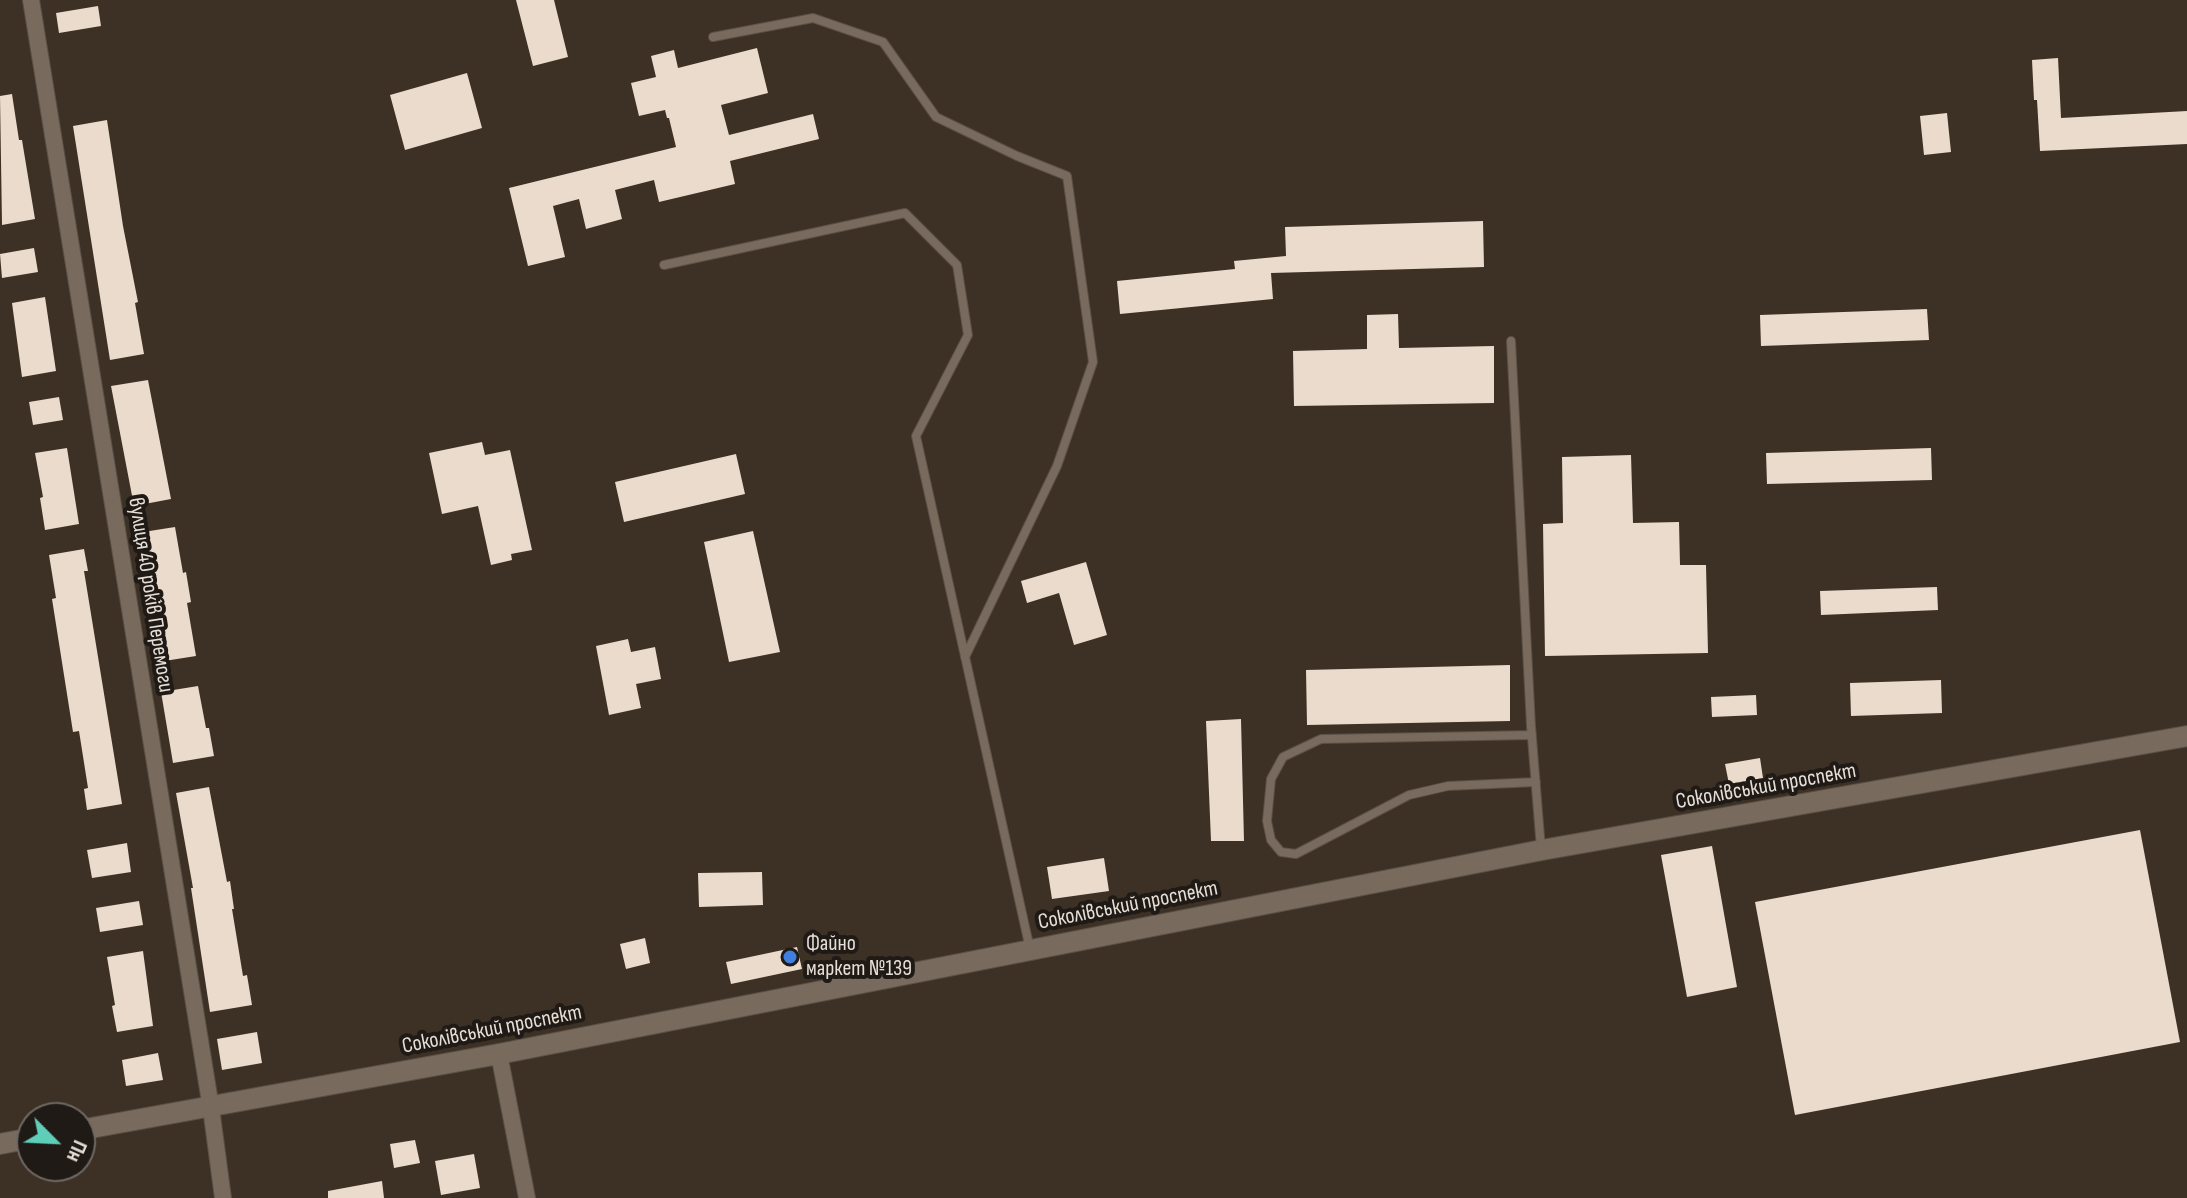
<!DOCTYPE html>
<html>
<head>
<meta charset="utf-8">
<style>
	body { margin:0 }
	#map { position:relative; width:2187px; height:1198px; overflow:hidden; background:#3d3125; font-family:"Sofia Sans Condensed",sans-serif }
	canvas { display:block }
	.north { position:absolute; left:16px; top:1102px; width:80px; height:80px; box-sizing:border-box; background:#1f1a15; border:2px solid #6f6863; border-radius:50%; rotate:114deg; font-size:22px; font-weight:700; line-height:32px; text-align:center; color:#e6ded7 }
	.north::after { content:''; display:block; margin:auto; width:28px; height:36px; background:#5eceb8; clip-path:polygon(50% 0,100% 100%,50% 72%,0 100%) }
</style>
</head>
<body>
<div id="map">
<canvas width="2187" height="1198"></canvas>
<div class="north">Пн</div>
</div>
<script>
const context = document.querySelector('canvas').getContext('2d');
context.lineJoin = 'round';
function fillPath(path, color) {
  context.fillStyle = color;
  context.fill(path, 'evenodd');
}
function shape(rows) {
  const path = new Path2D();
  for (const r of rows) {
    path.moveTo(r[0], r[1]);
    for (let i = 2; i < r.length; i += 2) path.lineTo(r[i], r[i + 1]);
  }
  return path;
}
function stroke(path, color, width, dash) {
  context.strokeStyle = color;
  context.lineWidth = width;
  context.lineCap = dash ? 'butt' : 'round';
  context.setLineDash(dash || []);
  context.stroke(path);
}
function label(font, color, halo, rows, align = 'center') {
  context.font = font + ' "Sofia Sans Condensed",sans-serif';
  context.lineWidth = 8;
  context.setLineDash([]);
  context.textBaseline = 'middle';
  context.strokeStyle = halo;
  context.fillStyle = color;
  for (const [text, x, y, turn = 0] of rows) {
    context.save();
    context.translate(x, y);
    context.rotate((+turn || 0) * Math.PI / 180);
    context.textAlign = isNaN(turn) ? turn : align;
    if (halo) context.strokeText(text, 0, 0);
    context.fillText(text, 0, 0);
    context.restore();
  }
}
fillPath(shape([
	[516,0,554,0,568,57,533,66],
	[98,6,101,26,59,33,56,13],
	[757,48,768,93,721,105,729,135,813,114,819,139,730,161,735,184,659,202,654,180,615,190,622,219,586,229,579,199,553,206,565,257,528,266,509,188,676,147,669,118,667,118,665,110,639,116,631,83,656,77,651,56,674,50,678,68],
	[2058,58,2061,118,2187,111,2187,144,2040,151,2037,100,2034,100,2032,60],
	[467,73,482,128,405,150,390,95],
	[12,94,19,140,22,140,35,219,2,225,0,96],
	[1947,113,1951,152,1924,155,1920,116],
	[107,120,123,226,138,302,135,303,144,354,110,360,73,126],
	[1483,221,1484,267,1271,273,1273,299,1120,314,1117,281,1235,269,1234,261,1286,256,1285,227],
	[34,248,38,272,2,278,0,254],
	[45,297,56,371,22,377,12,303],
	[1927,309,1929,340,1761,346,1760,315],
	[1398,314,1399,348,1494,346,1494,403,1294,406,1293,351,1367,349,1367,315],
	[148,380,171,499,134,506,111,386],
	[59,397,63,420,33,425,29,402],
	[482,442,485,455,510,450,532,550,511,554,512,560,491,565,478,506,442,514,429,453],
	[67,448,79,524,45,530,40,498,43,497,35,453],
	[1931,448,1932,480,1767,484,1766,453],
	[736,454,745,494,624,522,615,482],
	[1631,455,1633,523,1679,522,1680,565,1706,565,1708,653,1545,656,1543,524,1563,523,1562,457],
	[175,527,183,573,186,572,191,602,187,603,196,656,158,662,137,533],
	[753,531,780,652,729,662,704,542],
	[84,549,88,571,84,571,122,804,87,810,84,789,88,788,79,731,73,732,52,599,56,598,49,555],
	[1086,562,1107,635,1074,645,1059,593,1027,603,1021,581],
	[1937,587,1938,610,1821,615,1820,591],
	[628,639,631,652,655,647,661,679,636,684,641,708,609,715,596,646],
	[1510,665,1510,721,1307,725,1306,670],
	[1941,680,1942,713,1851,716,1850,683],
	[198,686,206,728,209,728,214,756,173,763,161,692],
	[1756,695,1757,715,1712,717,1711,697],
	[1241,719,1244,841,1211,841,1206,721],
	[1760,758,1763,778,1729,784,1725,764],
	[209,787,227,882,230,881,234,909,232,909,243,976,247,975,252,1005,210,1012,191,888,193,888,176,793],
	[2140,830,2180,1042,1795,1115,1755,902],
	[127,843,131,872,92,878,87,850],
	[1712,846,1737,987,1687,997,1661,855],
	[1104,858,1109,891,1052,899,1047,867],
	[762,872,763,905,699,907,698,873],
	[139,901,143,925,100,932,96,908],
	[645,938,650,963,626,969,620,944],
	[797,947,802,969,731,984,726,962],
	[143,951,153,1026,117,1032,112,1006,115,1005,107,957],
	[257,1032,262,1063,222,1070,217,1039],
	[158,1053,163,1080,126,1086,122,1060],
	[415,1140,420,1163,394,1168,390,1144],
	[474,1154,480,1188,441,1195,435,1161],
	[382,1181,384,1198,328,1198,328,1191]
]), '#eadbcc');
const lane = shape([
	[713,37,813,18,883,42,936,117,1017,156,1067,176,1093,362,1057,466,965,657],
	[664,265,905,213,957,265,968,335,916,436,1030,949],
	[1511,341,1531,726,1541,849],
	[1532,735,1321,739,1283,757,1271,779,1267,821,1271,840,1281,852,1296,854,1409,795,1448,786,1536,782]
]);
const street = shape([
	[31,0,211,1108,223,1198],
	[499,1054,527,1198]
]);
const secondary = shape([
	[80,1130,499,1054,1542,850,2187,736],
	[0,1144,32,1138]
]);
stroke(lane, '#5a5046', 10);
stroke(street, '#5a5046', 18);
stroke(secondary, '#5a5046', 22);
stroke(lane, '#786a5d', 8);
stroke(street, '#786a5d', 16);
stroke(secondary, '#786a5d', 20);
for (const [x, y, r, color] of [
	[790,957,8,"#3f7fe0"]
]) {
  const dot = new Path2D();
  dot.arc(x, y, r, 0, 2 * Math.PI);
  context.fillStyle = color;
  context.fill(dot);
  stroke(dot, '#1f1a15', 3);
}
label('22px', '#e6ded7', '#1f1a15', [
	["вулиця 40 років Перемоги",150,595,81],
	["Соколівський проспект",1766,787,-10],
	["Соколівський проспект",1128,906,-11],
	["Соколівський проспект",492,1030,-11]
]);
label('22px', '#e6ded7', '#1f1a15', [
	["Файно",806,944],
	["маркет №139",806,969]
], 'left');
</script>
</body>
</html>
